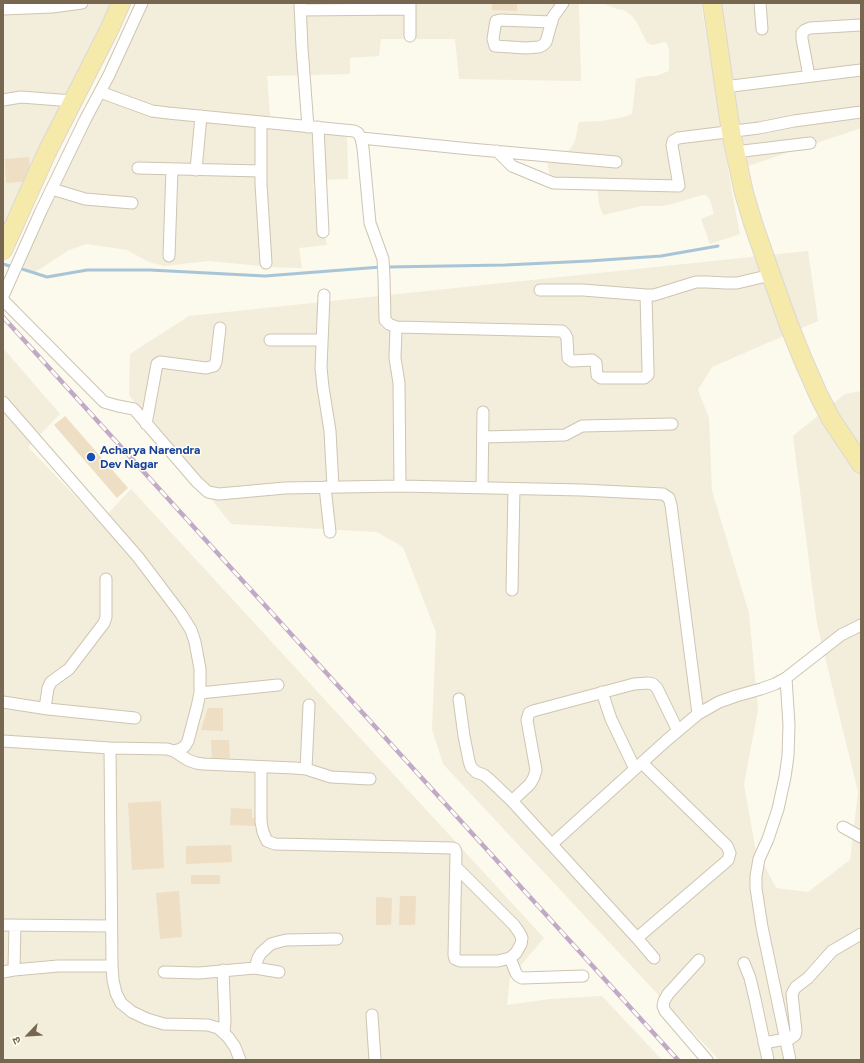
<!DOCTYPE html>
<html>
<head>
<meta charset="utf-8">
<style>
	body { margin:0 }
	#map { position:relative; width:864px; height:1063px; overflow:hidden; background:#fcf9ed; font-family:Figtree,"Noto Sans Devanagari",sans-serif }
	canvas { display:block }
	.frame { position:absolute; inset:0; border:4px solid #776650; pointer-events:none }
	.north { position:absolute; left:8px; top:1015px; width:40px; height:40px; -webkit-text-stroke:3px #fefcf3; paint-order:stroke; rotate:245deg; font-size:11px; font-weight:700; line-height:16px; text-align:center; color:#776650 }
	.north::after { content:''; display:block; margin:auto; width:14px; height:18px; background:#776650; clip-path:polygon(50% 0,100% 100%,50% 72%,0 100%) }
</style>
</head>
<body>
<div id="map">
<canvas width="864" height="1063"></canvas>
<div class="frame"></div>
<div class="north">उ</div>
</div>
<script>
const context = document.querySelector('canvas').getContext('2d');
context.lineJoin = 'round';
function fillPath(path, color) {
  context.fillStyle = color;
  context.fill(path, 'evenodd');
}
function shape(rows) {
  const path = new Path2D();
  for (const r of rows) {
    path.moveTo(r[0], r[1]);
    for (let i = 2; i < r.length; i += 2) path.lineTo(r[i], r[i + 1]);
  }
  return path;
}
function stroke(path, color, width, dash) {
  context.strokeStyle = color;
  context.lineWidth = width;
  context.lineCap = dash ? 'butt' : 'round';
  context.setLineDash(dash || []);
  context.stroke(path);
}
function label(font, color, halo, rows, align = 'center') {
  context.font = font + ' Figtree,sans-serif';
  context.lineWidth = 3;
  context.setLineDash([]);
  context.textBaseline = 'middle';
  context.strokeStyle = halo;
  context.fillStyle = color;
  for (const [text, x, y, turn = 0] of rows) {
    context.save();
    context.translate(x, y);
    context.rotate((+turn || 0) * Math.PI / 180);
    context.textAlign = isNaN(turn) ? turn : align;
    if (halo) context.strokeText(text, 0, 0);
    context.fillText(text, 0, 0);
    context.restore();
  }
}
fillPath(shape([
	[45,3,114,3,3,244,3,11],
	[135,3,582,3,579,4,581,81,459,79,455,39,381,39,379,56,350,58,350,74,267,76,271,128,347,132,348,179,316,180,313,185,327,245,299,248,302,268,271,267,209,261,164,266,149,262,127,250,87,244,69,250,35,272,15,263,34,222,61,154,112,60],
	[602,3,701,3,731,187,740,234,710,244,701,219,714,214,710,200,706,195,702,195,672,204,661,206,642,206,603,215,599,204,597,185,551,183,547,160,570,149,575,141,579,122,602,121,624,117,632,114,636,79,646,76,656,76,669,71,669,49,666,42,663,42,653,45,649,44,646,41,636,21,631,15,624,10,617,9],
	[713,3,861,3,861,128,739,169],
	[808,251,818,321,712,367,698,390,709,418,712,491,749,613,758,710,744,784,755,847,776,888,808,892,850,860,858,792,817,624,793,436,845,394,861,391,861,1060,719,1060,443,764,432,729,436,632,403,547,377,532,231,524,129,395,130,354,189,316],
	[3,348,60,414,28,447,100,522,131,489,544,938,510,978,507,1005,550,999,602,996,662,1060,3,1060]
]), '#f3eddb');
stroke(shape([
	[3,264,13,267],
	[387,267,505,265,589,261,661,256,718,246],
	[19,268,47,277,87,270,150,270,265,276,381,267]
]), '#a8c5d7', 3);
fillPath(shape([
	[492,3,517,3,517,11,492,10],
	[29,157,31,181,6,183,5,159],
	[65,416,128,488,117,498,54,425],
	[208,708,223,708,223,731,201,730],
	[211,740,229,740,230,758,212,759],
	[161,801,164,868,132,870,128,803],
	[231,808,252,809,252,818,255,818,255,826,230,825],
	[231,845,232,862,186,864,186,846],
	[191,875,220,875,220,884,191,884],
	[179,891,182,937,160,939,156,893],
	[400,896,416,896,415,925,399,925],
	[376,897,392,898,391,925,376,925]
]), '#eedec4');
const minor = shape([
	[300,3,302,48,308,127],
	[760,3,762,29],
	[3,9,52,7,82,3],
	[300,10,410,9],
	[552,22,500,20,496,21,495,26,493,39,495,46,526,48,539,47,543,45,546,42,553,17,563,3],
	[410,36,410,3],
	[809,76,802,39,802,33,805,30,810,28,861,25],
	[724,87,861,70],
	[100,92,152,111,168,113,354,131,358,133,361,138,363,148,370,223,383,259,384,277,385,320,389,324,396,327,562,331,565,334,567,338,568,358,572,361,592,360,596,363,597,375,601,378,644,378,648,375,648,370,646,295],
	[3,100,21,97,73,101],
	[261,122,261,184,266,263],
	[318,127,323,232],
	[361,138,470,149,616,162],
	[497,151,512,166,553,183,679,186,672,145,673,141,678,138,759,128,794,121,861,112],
	[735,152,810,143],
	[138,168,261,171],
	[196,170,201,116],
	[52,189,85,199,132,203],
	[169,256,172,169],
	[540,290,583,290,646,295,654,295,696,282,707,282,725,283,737,283,771,275],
	[324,295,321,368,323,387,330,431,333,487],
	[3,296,41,211,85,120,109,75,142,3],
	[3,300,104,402,118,406,134,409,197,482,208,492,219,494,285,488,400,486,582,490,663,494,669,498,671,505,698,714],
	[396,327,395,358,399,383,400,486],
	[270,340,322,340],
	[3,402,138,557,181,614,191,630,195,642,200,669,200,693,197,707,188,741,185,746,181,749,174,751],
	[146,424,157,364,160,362,206,368,214,366,216,362,220,328],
	[483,437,565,435,582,426,672,424],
	[325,487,330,532],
	[482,488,483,412],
	[512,590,514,489],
	[786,678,789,725,788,756,785,777,778,809,768,839,759,859,756,876,756,888,762,927,790,1060],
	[602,692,611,719,635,769],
	[200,693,278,685],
	[459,699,464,736,469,761,471,767,476,772,484,775,490,780,512,801,637,938,654,958],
	[3,702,48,709,135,718],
	[45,708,48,688,51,682,69,669,104,623,106,617,106,579],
	[3,741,110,748,167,749,174,751,188,760,196,763,203,764,294,768,306,769,331,777,370,779],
	[110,748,112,966],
	[261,767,261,822,263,832,267,841,275,844,453,848,455,849,456,853,454,955,455,959,460,961,498,961,510,958,516,953,521,944,522,938,519,932,514,925,456,867],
	[306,769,309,705],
	[512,801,530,784,534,777,536,770,527,720,529,713,533,711,634,684,648,683,653,684,657,688,678,731],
	[843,827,861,837],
	[552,844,667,740,698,714,719,702,736,696,761,689,775,684,786,678,841,635,861,625],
	[3,925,111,926],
	[637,938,728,860,730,853,727,846,642,763],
	[510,958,516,973,518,976,522,978,583,976],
	[699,960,668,994,664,1001,663,1006,665,1011,707,1060],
	[744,963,750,978,755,999,768,1060],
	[255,968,258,958,261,953,271,944,278,942,286,940,337,939],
	[14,970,15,925],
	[223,970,225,1021,224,1033],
	[3,972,14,970,58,966,112,966,113,980,116,993,121,1003,132,1012,147,1019,164,1024,208,1025,218,1028,228,1037,235,1047,240,1060],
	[164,972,199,973,255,968,279,972],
	[372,1015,375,1060],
	[764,1043,791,1038,795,1035,796,1031,792,994,794,990,796,987,808,978,832,951,861,934]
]);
const primary = shape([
	[712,3,731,132,744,193,753,223,771,275,789,325,804,362,819,396,831,419,861,464],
	[3,250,47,152,109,30,121,3]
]);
stroke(minor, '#cec5b2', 13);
stroke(primary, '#dcd7d2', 20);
stroke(minor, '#fff', 11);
stroke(primary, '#f6eaaa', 18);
const rail = shape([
	[3,317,678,1060]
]);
stroke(rail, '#c0aac7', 4.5);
stroke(rail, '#fefcf3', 3, [9]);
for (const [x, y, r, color] of [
	[91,457,5,"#1a4fb4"]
]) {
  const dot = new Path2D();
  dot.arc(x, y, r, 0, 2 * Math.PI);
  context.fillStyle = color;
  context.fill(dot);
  stroke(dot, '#fefcf3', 1.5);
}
label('bold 12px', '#164399', '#fefcf3', [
	["Acharya Narendra",100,450],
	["Dev Nagar",100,464]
], 'left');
</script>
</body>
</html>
